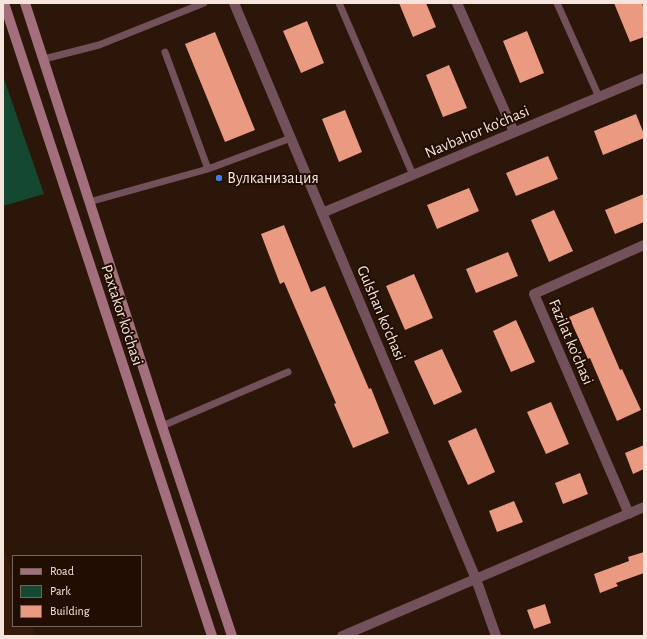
<!DOCTYPE html>
<html>
<head>
<meta charset="utf-8">
<style>
	body { margin:0 }
	#map { position:relative; width:647px; height:639px; overflow:hidden; background:#2c1609; font-family:"Alegreya Sans",sans-serif }
	canvas { display:block }
	.frame { position:absolute; inset:0; border:4px solid #f5e5dd; pointer-events:none }
	.legend { position:absolute; left:12px; top:555px; width:130px; height:72px; box-sizing:border-box; background:#220d03; border:1px solid #76635a; margin:0; padding:5px 7px; list-style:none; font-size:12px; color:#f5e5dd }
	.legend li { display:flex; align-items:center; gap:8px; height:20px }
	.legend b { width:20px; border:1px solid #76635a }
</style>
</head>
<body>
<div id="map">
<canvas width="647" height="639"></canvas>
<div class="frame"></div>
<ul class="legend">
<li><b style="height:5px;background:#a46f7d"></b>Road</li>
<li><b style="height:11px;background:#144831"></b>Park</li>
<li><b style="height:11px;background:#e99a80"></b>Building</li>
</ul>
</div>
<script>
const context = document.querySelector('canvas').getContext('2d');
context.lineJoin = 'round';
function fillPath(path, color) {
  context.fillStyle = color;
  context.fill(path, 'evenodd');
}
function shape(rows) {
  const path = new Path2D();
  for (const r of rows) {
    path.moveTo(r[0], r[1]);
    for (let i = 2; i < r.length; i += 2) path.lineTo(r[i], r[i + 1]);
  }
  return path;
}
function stroke(path, color, width, dash) {
  context.strokeStyle = color;
  context.lineWidth = width;
  context.lineCap = dash ? 'butt' : 'round';
  context.setLineDash(dash || []);
  context.stroke(path);
}
function label(font, color, halo, rows, align = 'center') {
  context.font = font + ' "Alegreya Sans",sans-serif';
  context.lineWidth = 4;
  context.setLineDash([]);
  context.textBaseline = 'middle';
  context.strokeStyle = halo;
  context.fillStyle = color;
  for (const [text, x, y, turn = 0] of rows) {
    context.save();
    context.translate(x, y);
    context.rotate((+turn || 0) * Math.PI / 180);
    context.textAlign = isNaN(turn) ? turn : align;
    if (halo) context.strokeText(text, 0, 0);
    context.fillText(text, 0, 0);
    context.restore();
  }
}
fillPath(shape([
	[3,548,13,575,13,626,32,626,36,636,3,636]
]), '#371b0a');
fillPath(shape([
	[3,76,44,194,3,206]
]), '#144831');
fillPath(shape([
	[399,3,426,3,436,27,413,37],
	[614,3,642,3,644,9,644,37,630,42],
	[307,21,324,63,301,73,283,31],
	[527,31,544,73,520,83,503,41],
	[215,32,255,130,225,142,185,44],
	[449,65,467,108,443,117,426,75],
	[345,110,362,152,339,162,322,119],
	[636,114,644,134,644,138,603,155,594,131],
	[548,156,558,179,516,196,506,173],
	[469,188,479,211,437,229,427,205],
	[644,194,644,222,615,234,605,210],
	[554,210,573,251,549,262,531,220],
	[284,225,311,292,325,286,369,389,371,388,389,433,353,448,334,404,336,403,284,282,280,284,261,234],
	[508,252,518,276,476,293,466,269],
	[414,274,433,318,405,330,386,286],
	[593,307,620,370,622,369,641,410,617,421,590,358,588,359,569,317],
	[516,320,535,362,511,372,493,331],
	[442,349,462,392,434,405,414,361],
	[551,402,569,444,546,454,527,412],
	[476,428,495,472,468,485,448,441],
	[644,445,644,469,633,474,625,453],
	[580,473,588,494,563,504,555,483],
	[514,501,523,522,497,532,489,511],
	[644,552,644,573,616,583,618,586,600,593,594,574,629,561,628,557],
	[545,604,551,623,534,629,527,610]
]), '#e99a80');
stroke(shape([
	[339,3,413,175],
	[557,3,599,97],
	[165,52,208,169],
	[44,59,99,45,204,3],
	[89,202,208,169,291,138],
	[162,426,288,372]
]), '#73515a', 7);
stroke(shape([
	[234,3,476,579,496,636],
	[457,3,514,132],
	[322,213,644,78],
	[629,514,534,294,644,245],
	[342,636,644,507]
]), '#73515a', 10);
stroke(shape([
	[4,3,212,636],
	[25,3,162,426,232,636]
]), '#a46f7d', 10);
for (const [x, y, r, color] of [
	[219,178,4,"#3f7fe0"]
]) {
  const dot = new Path2D();
  dot.arc(x, y, r, 0, 2 * Math.PI);
  context.fillStyle = color;
  context.fill(dot);
  stroke(dot, '#220d03', 1.5);
}
label('16px', '#f5e5dd', '#220d03', [
	["Navbahor ko'chasi",477,132,-23],
	["Gulshan ko'chasi",381,313,67],
	["Paxtakor ko'chasi",122,315,72],
	["Fazilat ko'chasi",571,342,67]
]);
label('16px', '#f5e5dd', '#220d03', [
	["Вулканизация",227,178]
], 'left');
</script>
</body>
</html>
